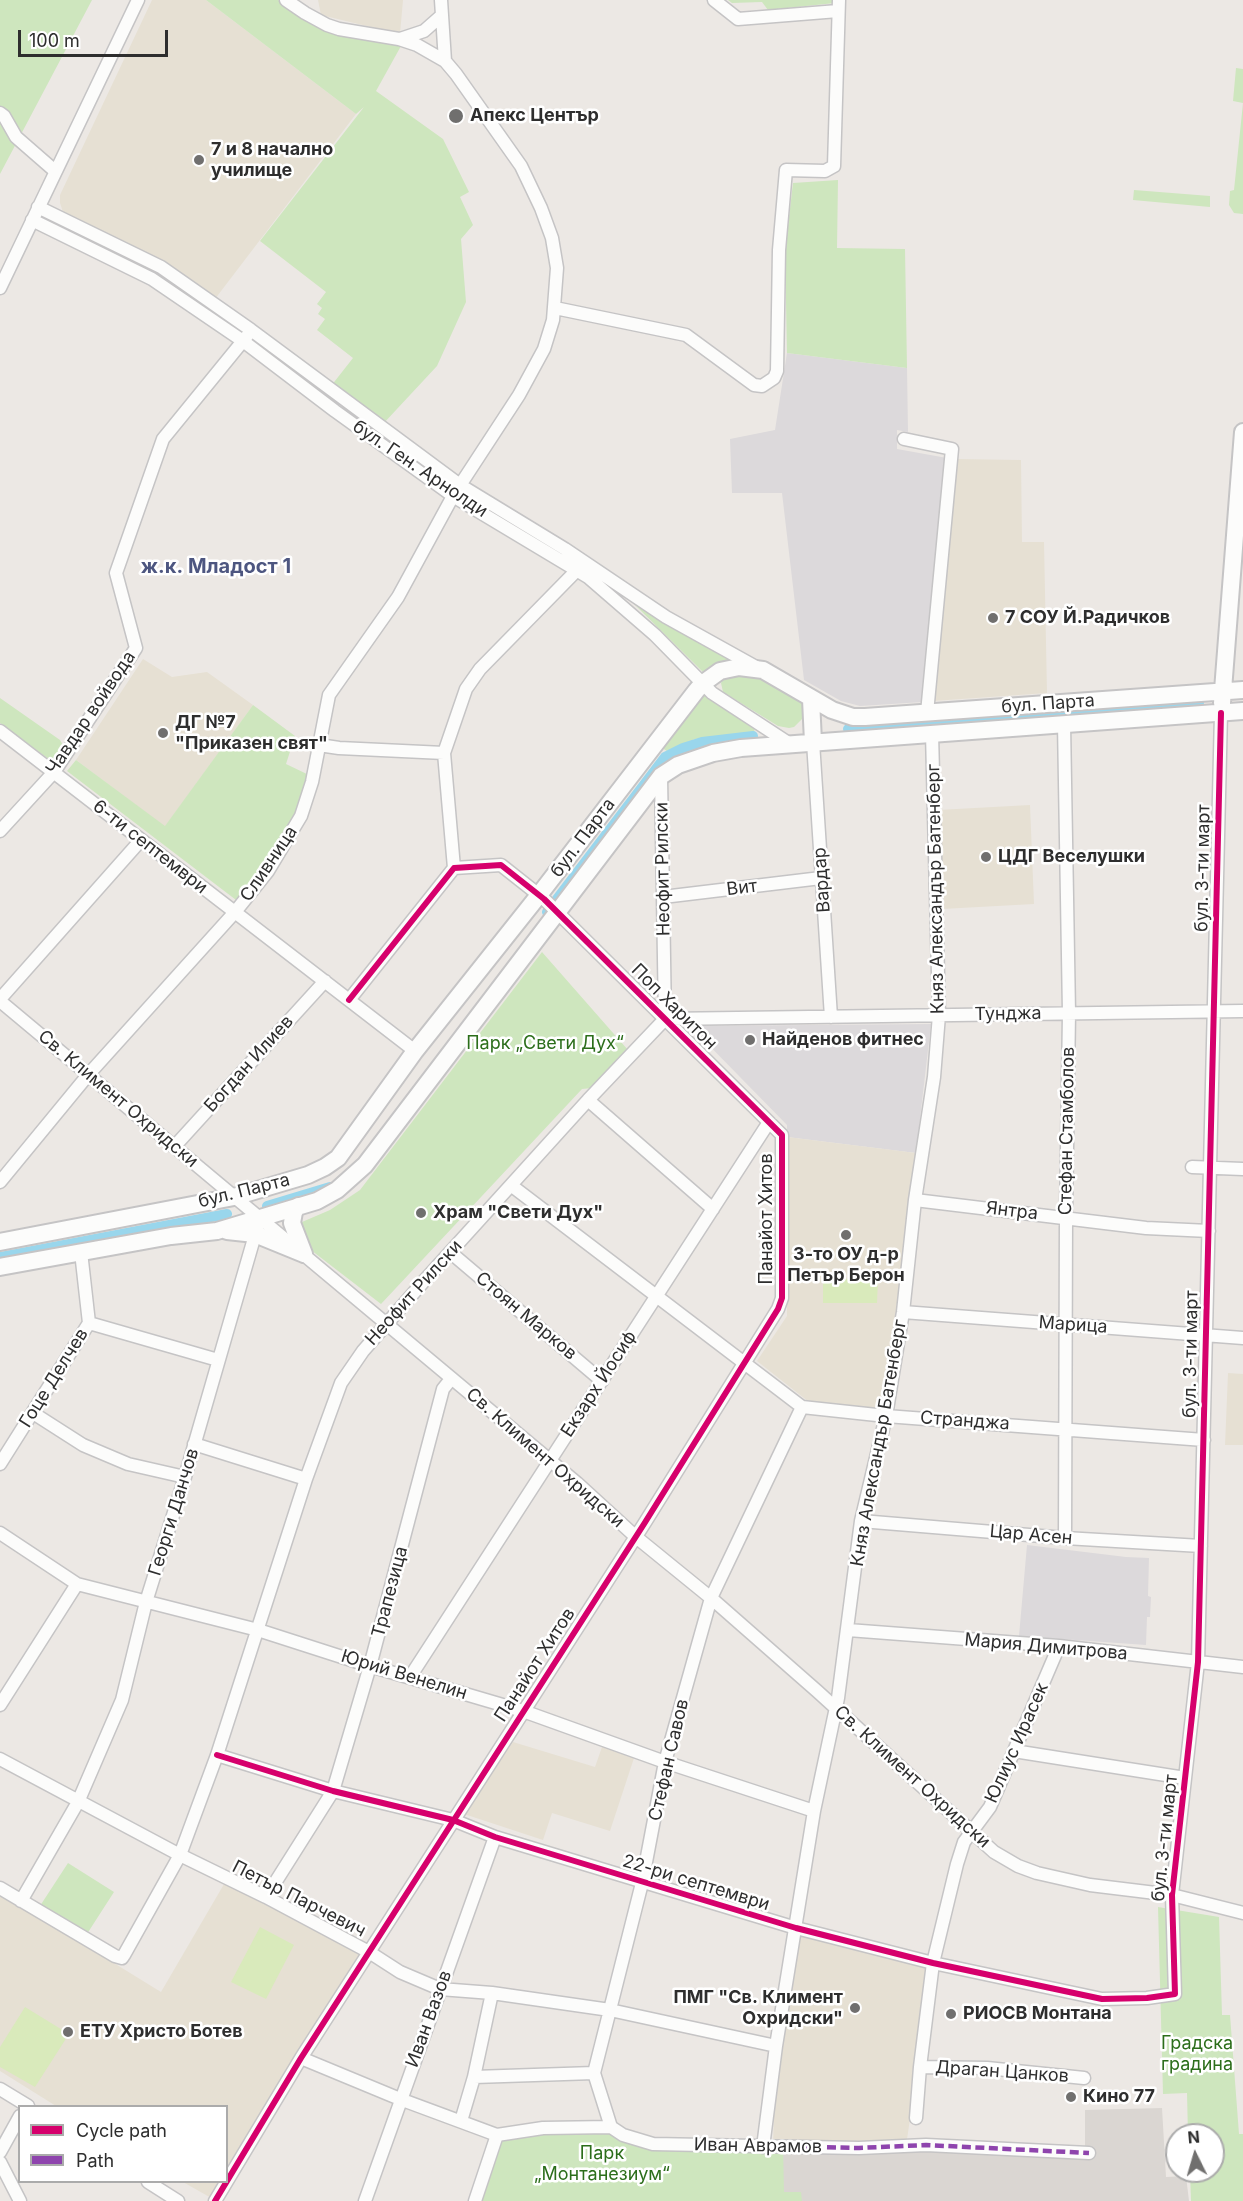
<!DOCTYPE html>
<html>
<head>
<meta charset="utf-8">
<style>
	body { margin:0 }
	#map { position:relative; width:1243px; height:2201px; overflow:hidden; background:#ece8e4; font-family:Inter,sans-serif }
	canvas { display:block }
	.legend { position:absolute; left:18px; top:2105px; width:210px; height:78px; box-sizing:border-box; background:#fff; border:2px solid #ababab; margin:0; padding:8px 10px; list-style:none; font-size:18px; color:#2e2e2e }
	.legend li { display:flex; align-items:center; gap:12px; height:30px }
	.legend b { width:30px; border:2px solid #ababab }
	.north { position:absolute; left:1165px; top:2123px; width:60px; height:60px; box-sizing:border-box; background:#fff; border:2px solid #ababab; border-radius:50%; rotate:355deg; font-size:16px; font-weight:700; line-height:24px; text-align:center; color:#2e2e2e }
	.north::after { content:''; display:block; margin:auto; width:21px; height:27px; background:#706f6e; clip-path:polygon(50% 0,100% 100%,50% 72%,0 100%) }
	.scale { position:absolute; left:18px; top:30px; width:150px; height:27px; box-sizing:border-box; border:3px solid #2e2e2e; border-top:0; padding-left:8px; font-size:18px; line-height:21px; white-space:nowrap; color:#2e2e2e; -webkit-text-stroke:4px #fff; paint-order:stroke }
</style>
</head>
<body>
<div id="map">
<canvas width="1243" height="2201"></canvas>
<ul class="legend">
<li><b style="height:8px;background:#d6006c"></b>Cycle path</li>
<li><b style="height:8px;background:#8e44ad"></b>Path</li>
</ul>
<div class="north">N</div>
<div class="scale">100 m</div>
</div>
<script>
const context = document.querySelector('canvas').getContext('2d');
context.lineJoin = 'round';
function fillPath(path, color) {
  context.fillStyle = color;
  context.fill(path, 'evenodd');
}
function shape(rows) {
  const path = new Path2D();
  for (const r of rows) {
    path.moveTo(r[0], r[1]);
    for (let i = 2; i < r.length; i += 2) path.lineTo(r[i], r[i + 1]);
  }
  return path;
}
function stroke(path, color, width, dash) {
  context.strokeStyle = color;
  context.lineWidth = width;
  context.lineCap = dash ? 'butt' : 'round';
  context.setLineDash(dash || []);
  context.stroke(path);
}
function label(font, color, halo, rows, align = 'center') {
  context.font = font + ' Inter,sans-serif';
  context.lineWidth = 5;
  context.setLineDash([]);
  context.textBaseline = 'middle';
  context.strokeStyle = halo;
  context.fillStyle = color;
  for (const [text, x, y, turn = 0] of rows) {
    context.save();
    context.translate(x, y);
    context.rotate((+turn || 0) * Math.PI / 180);
    context.textAlign = isNaN(turn) ? turn : align;
    if (halo) context.strokeText(text, 0, 0);
    context.fillText(text, 0, 0);
    context.restore();
  }
}
fillPath(shape([
	[787,353,907,368,908,432,897,430,897,449,947,458,923,702,860,706,841,701,804,680,782,493,732,493,730,439,775,430],
	[931,1024,916,1153,787,1137,787,1125,690,1026],
	[1027,1545,1126,1557,1149,1558,1148,1596,1151,1597,1150,1617,1147,1617,1146,1645,1019,1636]
]), '#dcd9db');
fillPath(shape([
	[152,0,206,0,356,114,215,299,73,220,63,212,60,203,60,195],
	[318,0,403,0,400,34,321,15],
	[956,459,1021,460,1022,542,1044,542,1047,693,933,701],
	[143,659,172,677,207,672,253,705,165,827,76,760],
	[1030,805,1034,904,942,909,938,810],
	[787,1137,916,1153,895,1318,880,1409,809,1402,757,1361,787,1316],
	[1228,1373,1243,1374,1243,1445,1225,1445],
	[513,1742,595,1767,602,1747,634,1758,610,1831,552,1813,543,1840,464,1814],
	[227,1879,363,1952,227,2176,226,2106,56,2106,0,2071,0,1893,161,1992],
	[796,1928,933,1963,906,2146,773,2146,776,2046],
	[183,2182,223,2182,213,2199]
]), '#e6e0d3');
fillPath(shape([
	[0,0,92,0,0,174],
	[206,0,278,0,307,20,330,31,349,37,401,46,376,91,443,139,469,192,460,197,473,225,461,239,466,302,437,366,383,424,331,386,353,358,317,330,325,319,318,314,322,308,317,304,326,292,260,241,364,107,356,114],
	[728,0,836,0,835,3,768,10,762,2,732,3],
	[1236,68,1243,69,1243,214,1234,213,1229,205,1230,191,1234,190,1243,103,1233,101],
	[838,180,837,248,905,249,907,368,787,353,785,251,793,183],
	[1134,190,1210,196,1210,207,1133,200],
	[633,603,732,661,705,674],
	[731,675,763,676,802,701,805,716,794,727,789,728,778,726,723,692,721,683,723,679],
	[702,691,754,729,755,733,695,739,667,751,662,748],
	[0,698,60,740,64,747,54,763,0,723],
	[253,705,295,736,286,764,311,776,302,814,240,903,67,771,76,760,165,826],
	[542,952,628,1050,592,1088,582,1089,381,1304,307,1247,300,1232,302,1222,330,1210,360,1190],
	[68,1863,114,1892,85,1937,38,1909],
	[1158,1907,1219,1917,1222,2015,1230,2015,1239,2134,1243,2134,1243,2201,1191,2201,1190,2171,1213,2171,1213,2135,1188,2135,1187,2093,1163,2094],
	[611,2127,636,2139,875,2148,904,2201,475,2201,497,2135]
]), '#cee6be');
fillPath(shape([
	[823,1279,878,1279,877,1303,823,1303],
	[260,1927,294,1945,266,1999,231,1982],
	[25,2007,69,2034,35,2087,0,2067,0,2047]
]), '#d9eabb');
fillPath(shape([
	[1162,2108,1166,2177,1186,2176,1189,2201,802,2201,801,2192,784,2192,783,2146,906,2146,924,2139,1006,2142,1006,2146,1085,2149,1085,2110]
]), '#dad6d2');
stroke(shape([
	[848,729,1199,703],
	[547,912,665,757,683,748,702,742,753,736],
	[267,1206,330,1187],
	[0,1257,227,1214]
]), '#99d6ec', 10);
const street = shape([
	[441,0,445,61],
	[714,0,738,19,838,11],
	[400,39,424,31,441,16],
	[0,113,4,116,16,137,55,171],
	[38,207,161,267,251,330,460,485,565,549,666,617,756,667],
	[32,220,152,279,243,341,335,411,453,496,588,577,655,635,712,693,790,744],
	[0,288,138,0],
	[555,308,686,335,754,385,762,386,774,378,777,371,779,250,786,170,825,171,834,166,839,0],
	[904,439,952,449,927,713],
	[1064,724,1069,1013,1066,1217,1065,1538],
	[0,731,415,1051],
	[813,742,831,1017],
	[319,745,339,748,444,753],
	[0,831,54,772,136,648,116,573,163,439,247,336],
	[454,868,444,753,466,689,480,669,582,565],
	[663,897,821,878],
	[0,999,141,840],
	[0,1001,577,1483,636,1537,711,1598,817,1691,994,1852,1018,1866,1037,1873,1090,1885,1172,1895,1243,1913],
	[665,1019,1243,1011],
	[588,1100,713,1209],
	[174,1147,325,981],
	[1192,1167,1243,1169],
	[0,1182,88,1075,235,912,268,871,301,816,312,782,329,695,398,597,453,496,519,395,544,349,553,320,557,268,552,238,541,208,521,166,456,74,445,61,417,45,399,39,339,29,327,25,305,13,286,0],
	[512,1186,802,1407,886,1416,1204,1440],
	[915,1200,1146,1228,1209,1231],
	[450,1252,602,1381],
	[903,1312,1243,1338],
	[89,1323,218,1360],
	[33,1413,83,1445,128,1464,185,1477],
	[194,1444,306,1479],
	[0,1464,89,1323,81,1252],
	[861,1521,1065,1538,1201,1546],
	[0,1533,77,1584,258,1630,370,1666,523,1711,665,1762,814,1811],
	[848,1630,1059,1646,1243,1667],
	[410,1677,769,1122],
	[0,1705,77,1584],
	[1014,1751,1185,1778],
	[217,1755,333,1791,453,1820,495,1837,796,1928,933,1963,1102,1999,1147,1998,1175,1994,1172,1895,1198,1662,1221,713],
	[0,1759,180,1855,266,1897,369,1952,400,1972,440,1989,492,1993,610,2010,776,2046],
	[0,1888,115,1956,122,1958,124,1955,180,1855,217,1755,306,1479,341,1383,363,1351,424,1281,588,1100,665,1019,661,776],
	[266,1897,333,1791,370,1666,443,1389,451,1379],
	[21,1901,78,1802,122,1700,146,1602,185,1477,257,1228],
	[492,1993,474,2077,594,2073],
	[301,2058,400,2099,497,2135,543,2128,611,2127,623,2135,653,2144,859,2148,926,2145,1089,2153],
	[920,2067,987,2068,1084,2078],
	[0,2089,28,2106],
	[916,2118,920,2067,933,1963,957,1864,964,1842,990,1807,1059,1646],
	[461,2121,474,2077],
	[611,2127,594,2073,642,1883,665,1762,711,1598,802,1407],
	[763,2147,776,2046,814,1811,838,1698,861,1521,886,1416,903,1312,915,1200,934,1077,939,1015,932,733],
	[0,2152,20,2116],
	[0,2162,20,2201],
	[148,2182,178,2201],
	[215,2201,301,2058,644,1524,778,1309,782,1298,782,1135,544,899,501,865,454,868,349,1000],
	[365,2201,495,1837],
	[475,2201,497,2135]
]);
const secondary = shape([
	[811,699,813,742],
	[1222,703,1243,432],
	[298,1206,294,1212,292,1223,304,1254],
	[227,1231,255,1234,304,1254],
	[0,1242,234,1197,308,1175,325,1167,338,1158,415,1051,539,895,696,691,702,684,720,671,739,667,763,670,832,710,853,717,865,717,1243,690],
	[0,1267,171,1236,217,1231,317,1201,337,1190,365,1165,661,776,678,765,713,753,741,748,1243,711]
]);
stroke(street, '#c5c4c5', 15);
stroke(secondary, '#c5c4c5', 20);
stroke(street, '#fcfcfb', 12);
stroke(secondary, '#fcfcfb', 16);
stroke(shape([
	[773,2146,859,2148,926,2145,1089,2153]
]), '#8e44ad', 4.5, [9, 4.5]);
stroke(shape([
	[217,1755,333,1791,453,1820,495,1837,796,1928,933,1963,1102,1999,1147,1998,1175,1994,1172,1895,1198,1662,1221,713],
	[215,2201,301,2058,644,1524,778,1309,782,1298,782,1135,544,899,501,865,454,868,349,1000]
]), '#d6006c', 6);
for (const [x, y, r, color] of [
	[456,116,8,"#706f6e"],
	[199,160,6,"#706f6e"],
	[993,618,6,"#706f6e"],
	[163,733,6,"#706f6e"],
	[986,857,6,"#706f6e"],
	[750,1040,6,"#706f6e"],
	[421,1213,6,"#706f6e"],
	[846,1235,6,"#706f6e"],
	[855,2008,6,"#706f6e"],
	[951,2014,6,"#706f6e"],
	[68,2032,6,"#706f6e"],
	[1071,2097,6,"#706f6e"]
]) {
  const dot = new Path2D();
  dot.arc(x, y, r, 0, 2 * Math.PI);
  context.fillStyle = color;
  context.fill(dot);
  stroke(dot, '#fff', 2);
}
label('bold 18px', '#2e2e2e', '#fff', [
	["Апекс Център",470,116],
	["7 и 8 начално",211,150],
	["училище",211,171],
	["7 СОУ Й.Радичков",1005,618],
	["ДГ №7",175,723],
	["\"Приказен свят\"",175,744],
	["ЦДГ Веселушки",998,857],
	["Найденов фитнес",762,1040],
	["Храм \"Свети Дух\"",433,1213],
	["3-то ОУ д-р",846,1255,"center"],
	["Петър Берон",846,1276,"center"],
	["ПМГ \"Св. Климент",843,1998,"right"],
	["Охридски\"",843,2019,"right"],
	["РИОСВ Монтана",963,2014],
	["ЕТУ Христо Ботев",80,2032],
	["Кино 77",1083,2097]
], 'left');
label('18px', '#2e2e2e', '#fff', [
	["бул. Ген. Арнолди",420,469,34],
	["бул. Парта",1048,704,-4],
	["Чавдар войвода",91,713,-56],
	["бул. Парта",583,838,-53],
	["6-ти септември",150,847,38],
	["Сливница",269,864,-56],
	["бул. 3-ти март",1203,868,-89],
	["Неофит Рилски",663,869,-91],
	["Вардар",822,880,-94],
	["Вит",742,888,-7],
	["Княз Александър Батенберг",936,889,-91],
	["Поп Харитон",674,1007,45],
	["Тунджа",1008,1014,-1],
	["Богдан Илиев",249,1064,-48],
	["Св. Климент Охридски",118,1099,40],
	["Стефан Стамболов",1067,1131,-89],
	["бул. Парта",244,1191,-14],
	["Янтра",1012,1211,7],
	["Панайот Хитов",767,1219,-90],
	["Неофит Рилски",414,1293,-48],
	["Стоян Марков",526,1316,40],
	["Марица",1073,1325,4],
	["бул. 3-ти март",1191,1354,-89],
	["Гоце Делчев",54,1378,-58],
	["Екзарх Йосиф",599,1384,-57],
	["Странджа",965,1421,4],
	["Княз Александър Батенберг",879,1443,-80],
	["Св. Климент Охридски",545,1458,41],
	["Георги Данчов",174,1512,-73],
	["Цар Асен",1031,1535,5],
	["Трапезица",390,1592,-75],
	["Мария Димитрова",1046,1647,5],
	["Панайот Хитов",535,1665,-57],
	["Юрий Венелин",404,1675,17],
	["Юлиус Ирасек",1017,1743,-66],
	["Стефан Савов",669,1760,-77],
	["Св. Климент Охридски",912,1777,42],
	["бул. 3-ти март",1165,1838,-84],
	["22-ри септември",696,1883,17],
	["Петър Парчевич",299,1899,27],
	["Иван Вазов",429,2019,-70],
	["Драган Цанков",1002,2072,4],
	["Иван Аврамов",758,2146,1]
]);
label('18px', '#2c6e1b', '#fff', [
	["Парк „Свети Дух“",545,1044],
	["Градска",1197,2044],
	["градина",1197,2065],
	["Парк",602,2154],
	["„Монтанезиум“",602,2175]
]);
label('bold 20px', '#4d5680', '#fff', [
	["ж.к. Младост 1",216,567]
]);
</script>
</body>
</html>
